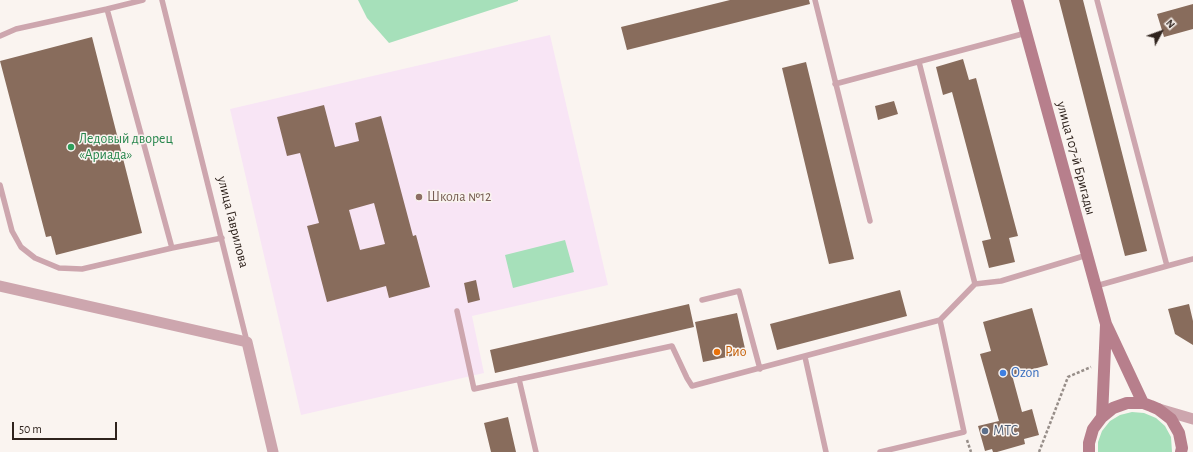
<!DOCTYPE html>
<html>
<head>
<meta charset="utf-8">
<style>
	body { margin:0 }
	#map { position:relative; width:1193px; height:452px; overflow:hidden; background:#faf4f0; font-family:"Alegreya Sans",sans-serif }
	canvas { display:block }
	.north { position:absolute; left:1141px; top:12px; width:40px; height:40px; -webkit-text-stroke:3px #faf4f0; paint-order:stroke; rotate:49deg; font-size:11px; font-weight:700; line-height:16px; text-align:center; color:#2f231d }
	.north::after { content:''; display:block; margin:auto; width:14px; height:18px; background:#2f231d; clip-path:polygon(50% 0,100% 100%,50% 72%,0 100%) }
	.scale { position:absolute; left:12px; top:422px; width:105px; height:18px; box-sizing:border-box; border:2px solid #2f231d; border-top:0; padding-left:5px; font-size:12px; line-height:14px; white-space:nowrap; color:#2f231d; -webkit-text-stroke:3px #faf4f0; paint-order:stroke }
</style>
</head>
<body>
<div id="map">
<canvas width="1193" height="452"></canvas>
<div class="north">N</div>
<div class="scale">50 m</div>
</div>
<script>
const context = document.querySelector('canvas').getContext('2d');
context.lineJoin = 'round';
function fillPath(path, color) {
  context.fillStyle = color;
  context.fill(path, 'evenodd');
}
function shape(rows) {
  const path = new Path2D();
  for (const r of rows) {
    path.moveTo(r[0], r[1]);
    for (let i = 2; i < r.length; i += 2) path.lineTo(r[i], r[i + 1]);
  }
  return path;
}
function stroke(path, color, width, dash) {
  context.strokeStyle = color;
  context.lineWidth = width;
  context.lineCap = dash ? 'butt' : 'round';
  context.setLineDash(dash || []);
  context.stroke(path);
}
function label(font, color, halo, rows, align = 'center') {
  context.font = font + ' "Alegreya Sans",sans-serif';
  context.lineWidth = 3;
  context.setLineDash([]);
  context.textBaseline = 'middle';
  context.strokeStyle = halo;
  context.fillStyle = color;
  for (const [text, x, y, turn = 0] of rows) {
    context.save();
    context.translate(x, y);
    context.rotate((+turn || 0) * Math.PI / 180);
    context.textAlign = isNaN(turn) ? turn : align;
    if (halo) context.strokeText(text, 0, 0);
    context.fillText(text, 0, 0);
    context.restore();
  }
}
fillPath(shape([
	[550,35,608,285,472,316,484,373,301,415,230,109]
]), '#f8e5f5');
fillPath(shape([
	[358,0,518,0,518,1,389,43,367,18],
	[565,240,574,272,513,288,505,255],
	[1132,412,1144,413,1156,418,1165,426,1171,437,1172,452,1098,452,1098,442,1102,431,1110,421,1120,415]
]), '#a6e0ba');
fillPath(shape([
	[730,0,809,0,810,4,627,50,621,27],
	[1059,0,1083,0,1147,251,1125,256],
	[1193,4,1193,29,1164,37,1157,14],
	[92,37,142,233,56,255,51,236,46,237,0,61],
	[963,59,969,80,976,78,1018,236,1009,238,1015,262,989,268,982,241,991,239,952,92,943,95,936,67],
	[806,62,854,259,829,264,782,68],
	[894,101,898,114,878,120,875,106],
	[324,105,335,147,359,141,355,123,381,116,413,236,416,235,430,287,389,298,386,286,327,302,307,226,319,223,300,153,287,156,277,117],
	[374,203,385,244,360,250,349,210],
	[476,280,480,300,468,303,464,283],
	[900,290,907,316,777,350,770,324],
	[689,304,694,327,495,373,490,350],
	[1189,304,1193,321,1193,345,1175,334,1168,309],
	[1032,308,1048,365,1012,375,1022,412,1032,409,1039,435,1024,439,1025,444,997,452,993,452,992,449,985,451,978,426,999,421,980,354,991,351,983,322],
	[737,313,746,353,703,362,695,322],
	[508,417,516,452,491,452,484,423]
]), '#886c5c');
stroke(shape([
	[967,440,971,452],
	[1039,452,1068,377,1091,367]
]), '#978e89', 2.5, [3, 2]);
stroke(shape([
	[143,0,107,9,172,248,222,238],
	[162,0,247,342],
	[815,0,870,221],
	[0,36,16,29,107,9],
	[919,62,975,284,1001,281,1087,255],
	[835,84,1026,33],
	[0,185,12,231,21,247,35,258,59,268,82,269,172,248],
	[1167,266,1193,259],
	[1096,286,1167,266,1097,0],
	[702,300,739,291,760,369],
	[457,311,474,389,672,346,687,378,692,386,940,320,975,284],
	[805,357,826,452],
	[519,379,536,452],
	[880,452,964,432,940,320]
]), '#cda6ae', 5.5);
stroke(shape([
	[0,286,247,342,273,452],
	[1159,409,1193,419]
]), '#cda6ae', 11);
stroke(shape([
	[1017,0,1106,324,1143,403],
	[1102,417,1106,325],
	[1089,452,1089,443,1093,429,1102,417,1113,408,1127,403,1143,403,1151,406,1158,409,1171,419,1179,433,1182,448,1181,452]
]), '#b77f8c', 12);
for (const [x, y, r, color] of [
	[71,147,4,"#2e9e5b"],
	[419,197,4,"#8d6e63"],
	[717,352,4,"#e8710a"],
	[1003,373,4,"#3f7fe0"],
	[985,431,4,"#5c6f8a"]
]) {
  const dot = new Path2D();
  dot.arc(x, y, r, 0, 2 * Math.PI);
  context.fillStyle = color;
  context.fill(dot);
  stroke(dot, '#faf4f0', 1.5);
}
label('14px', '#27864d', '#faf4f0', [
	["Ледовый дворец",79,139],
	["«Ариада»",79,155]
], 'left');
label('14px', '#2f231d', '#faf4f0', [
	["улица 107-й Бригады",1076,158,75],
	["улица Гаврилова",233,222,76]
]);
label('14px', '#785e54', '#faf4f0', [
	["Школа №12",427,197]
], 'left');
label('14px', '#c56008', '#faf4f0', [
	["Рио",725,352]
], 'left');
label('14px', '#366cbe', '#faf4f0', [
	["Ozon",1011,373]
], 'left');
label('14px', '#4e5e75', '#faf4f0', [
	["МТС",993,431]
], 'left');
</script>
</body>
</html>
